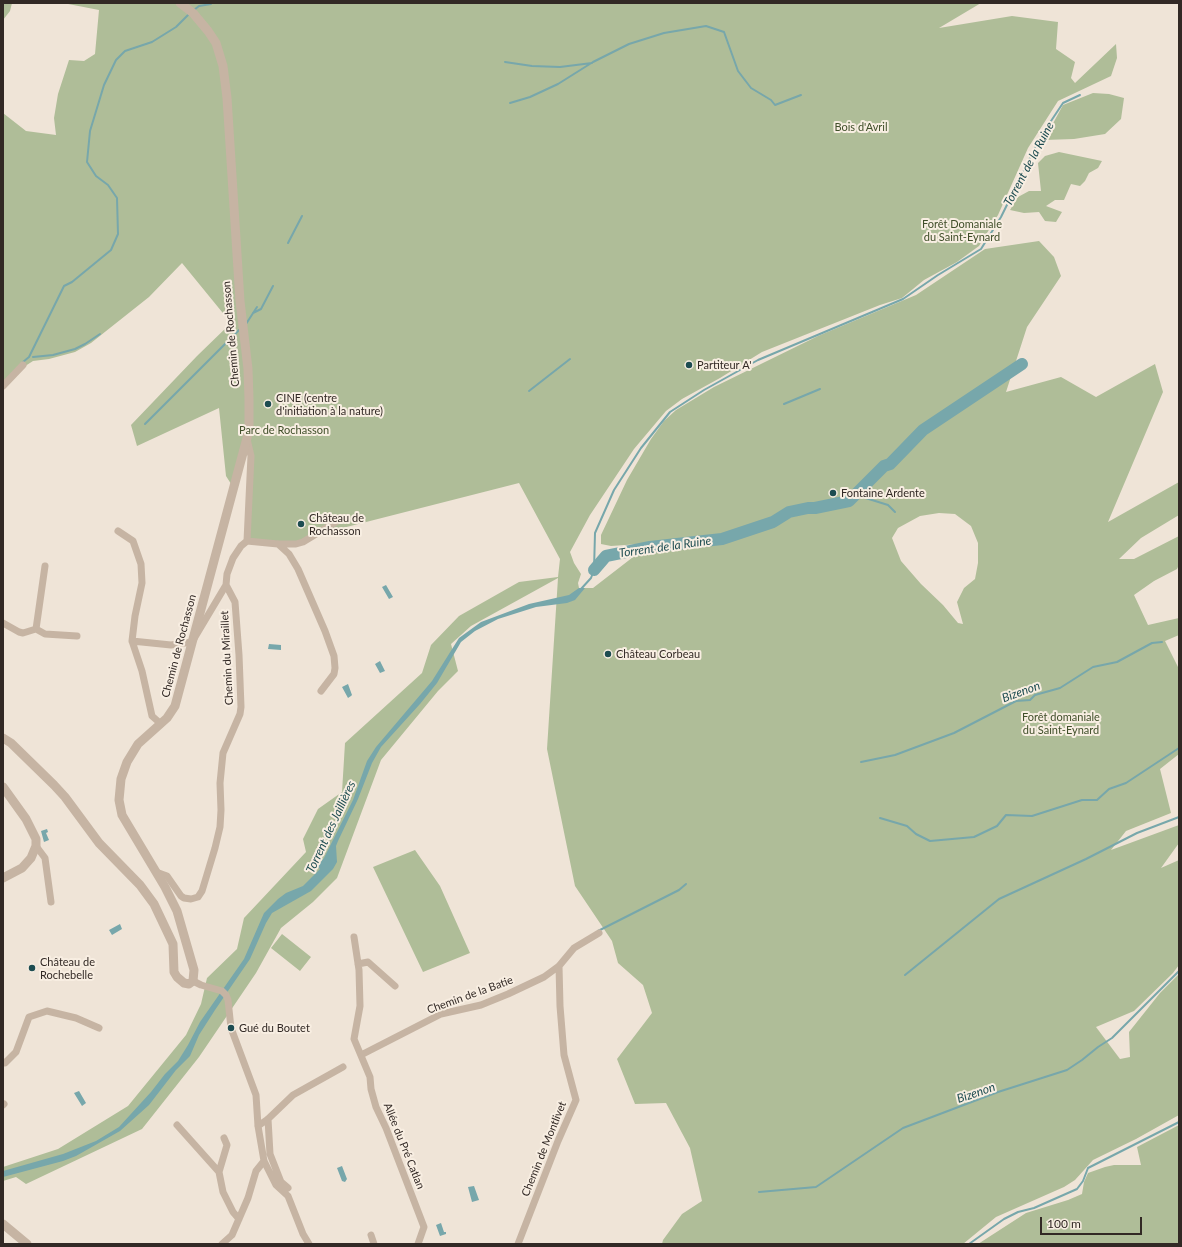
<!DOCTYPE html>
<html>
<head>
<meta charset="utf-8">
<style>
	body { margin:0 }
	#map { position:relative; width:1182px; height:1247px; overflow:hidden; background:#efe4d7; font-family:Lato,sans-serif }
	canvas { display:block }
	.frame { position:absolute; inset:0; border:4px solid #322925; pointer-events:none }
	.scale { position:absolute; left:1040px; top:1217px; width:102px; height:18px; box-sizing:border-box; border:2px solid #322925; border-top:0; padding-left:5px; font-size:12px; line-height:14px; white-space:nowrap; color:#322925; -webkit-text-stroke:3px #f8eee2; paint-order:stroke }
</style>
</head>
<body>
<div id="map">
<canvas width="1182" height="1247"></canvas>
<div class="frame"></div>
<div class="scale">100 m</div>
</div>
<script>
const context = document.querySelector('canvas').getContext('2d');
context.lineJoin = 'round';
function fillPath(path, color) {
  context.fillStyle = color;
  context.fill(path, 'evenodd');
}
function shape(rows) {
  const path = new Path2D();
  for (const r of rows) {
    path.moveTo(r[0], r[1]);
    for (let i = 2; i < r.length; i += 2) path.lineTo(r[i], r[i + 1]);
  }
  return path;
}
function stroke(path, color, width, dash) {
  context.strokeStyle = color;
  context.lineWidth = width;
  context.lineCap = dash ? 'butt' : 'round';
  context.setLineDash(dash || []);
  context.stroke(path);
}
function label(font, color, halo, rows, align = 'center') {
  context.font = font + ' Lato,sans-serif';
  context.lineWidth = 4;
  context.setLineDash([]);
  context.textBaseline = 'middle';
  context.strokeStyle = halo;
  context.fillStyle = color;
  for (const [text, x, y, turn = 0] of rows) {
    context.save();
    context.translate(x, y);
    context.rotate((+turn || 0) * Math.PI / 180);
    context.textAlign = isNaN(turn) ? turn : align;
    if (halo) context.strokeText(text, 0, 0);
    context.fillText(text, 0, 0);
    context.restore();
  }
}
fillPath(shape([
	[3,3,12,3,10,11,3,20],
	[63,3,981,3,939,28,1012,16,1058,22,1056,49,1075,62,1071,78,1075,83,1116,44,1117,58,1111,76,1058,101,1028,148,998,215,979,246,957,262,924,280,902,298,880,305,762,352,720,378,682,399,666,411,634,449,590,515,570,552,574,563,581,574,578,583,579,588,593,588,637,554,655,550,639,544,611,546,601,544,601,535,627,480,651,439,664,421,676,410,714,387,818,336,916,295,985,249,1039,241,1054,257,1061,276,1027,327,1006,392,1061,377,1096,397,1155,364,1163,392,1108,522,1179,482,1179,515,1141,538,1119,559,1134,559,1179,536,1179,565,1177,569,1154,581,1134,595,1148,625,1179,618,1179,635,1165,641,1179,669,1179,754,1160,769,1171,813,1126,831,1111,850,1179,825,1179,843,1161,868,1179,860,1179,965,1173,973,1134,1011,1096,1027,1120,1059,1130,1057,1129,1032,1160,993,1179,974,1179,1115,1136,1139,1093,1160,1075,1180,1064,1187,996,1217,963,1244,662,1244,663,1240,682,1214,702,1201,690,1148,666,1103,635,1104,617,1059,652,1013,643,985,618,963,612,941,575,886,547,749,558,578,471,626,451,644,458,671,438,691,381,760,337,878,313,902,281,928,256,973,199,1057,142,1129,26,1184,16,1177,3,1181,3,1167,58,1149,128,1106,186,1035,201,1004,207,978,237,949,244,918,306,852,303,839,318,809,342,792,345,743,422,673,431,645,459,616,519,582,558,577,560,559,519,483,319,534,303,542,247,541,250,491,247,439,233,487,226,476,219,408,137,446,131,425,197,356,231,323,182,263,149,297,91,343,75,352,49,359,33,361,19,370,3,387,3,113,26,131,56,135,54,118,58,94,69,60,84,61,95,54,99,10],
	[939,513,955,514,971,526,978,543,978,563,975,579,964,588,957,602,963,624,958,623,943,605,921,584,901,561,892,538,898,528,920,516],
	[1093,93,1109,94,1124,98,1121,119,1105,134,1074,139,1044,140,1063,105],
	[1059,152,1102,161,1098,168,1089,173,1085,181,1080,186,1071,184,1064,200,1055,200,1046,206,1062,212,1056,222,1045,221,1039,212,1024,213,1010,210,1018,197,1029,191,1041,191,1038,163,1045,156],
	[415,850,440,886,470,953,423,972,373,867],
	[282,934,311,957,300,971,271,948],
	[1179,1125,1179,1244,978,1244,1026,1213,1068,1200,1082,1194,1084,1182,1088,1173,1105,1167,1114,1165,1141,1165,1137,1147]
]), '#afbd98');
fillPath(shape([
	[386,585,393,597,389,599,382,587],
	[579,588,585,588,575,600,567,603,536,607,498,619,475,631,461,642,437,683,420,704,381,747,372,763,358,799,338,841,336,846,337,862,333,869,311,891,272,913,266,923,250,959,215,1010,199,1035,190,1056,176,1070,149,1105,120,1131,76,1156,63,1161,3,1177,3,1171,63,1154,96,1141,119,1127,151,1092,165,1074,178,1061,188,1045,200,1022,244,959,264,913,278,899,286,893,303,886,320,869,317,866,324,858,353,800,367,761,376,747,432,681,459,638,481,622,529,604,569,595],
	[269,644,281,645,281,650,268,649],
	[380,661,385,671,380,673,375,664],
	[348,684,352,695,351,696,348,698,342,687],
	[47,829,48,832,46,833,49,840,44,842,41,831],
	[120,924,122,929,112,935,109,930],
	[79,1091,86,1103,82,1106,74,1093],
	[342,1166,347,1179,345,1182,342,1181,337,1168],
	[474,1186,479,1200,472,1202,468,1187],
	[441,1223,444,1232,446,1232,446,1234,440,1236,436,1225]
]), '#77a7ab');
stroke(shape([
	[194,10,199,6,211,4],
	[505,62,532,66,560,67,592,63],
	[510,103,530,97,558,84,593,62,629,44,664,33,706,26,724,32,738,71,751,88,771,100,775,105,801,95],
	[288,243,302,216],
	[253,313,261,309,273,286],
	[246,324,257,307],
	[33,357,53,355,75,349,85,344,100,334],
	[23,362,29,357,64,286,72,282,111,250,118,234,117,198,108,185,96,176,87,162,90,131,104,85,116,60,125,51,152,42,176,27,188,15],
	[529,391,570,359],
	[784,404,820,389],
	[145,424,239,330],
	[856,495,888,505,895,512],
	[581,589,591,578,594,570,595,533,614,490,641,448,670,412,704,390,758,360,903,299,938,275,981,249,1001,217,1041,136,1063,103,1080,95],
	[861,762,895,755,954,733,1016,701,1030,700,1035,695,1060,688,1093,667,1117,662,1152,643,1162,642],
	[880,818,907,826,916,834,930,841,974,837,997,826,1006,815,1032,816,1082,800,1097,800,1109,789,1126,783,1179,748],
	[598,931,679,890,686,884],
	[905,975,999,899,1086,859,1137,833,1179,817],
	[759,1192,816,1187,903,1128,998,1092,1067,1070,1082,1060,1098,1047,1112,1038,1179,971],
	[969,1244,1004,1219,1018,1212,1034,1208,1077,1189,1083,1181,1088,1168,1179,1122]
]), '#77a7ab', 2);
stroke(shape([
	[594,570,606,556,650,547,722,539,773,522,789,512,808,508,815,508,849,501,884,466,890,464,923,430,1022,364]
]), '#77a7ab', 12);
stroke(shape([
	[3,386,23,365],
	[118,531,133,541,141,564,142,583,135,616,132,641,142,671,152,716,161,724],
	[247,541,278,544,296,544,303,542,339,520],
	[278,544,289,554,298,569,325,631,334,656,335,668,334,674,321,691],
	[3,623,19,632,23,633,36,629,45,634,77,636],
	[36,629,45,566],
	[132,641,171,645,192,642,226,585],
	[36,846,45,858,51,902],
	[156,872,167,876,181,896,184,898,191,899,198,897,202,891,215,848,220,827,221,810,220,783,223,753,240,714,241,707,239,655,235,602,226,585,227,574,233,558,241,546,247,541,251,456,247,439],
	[354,937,359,970,360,1006,354,1039,370,1077,371,1089,376,1107,386,1128,424,1227,418,1244],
	[358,964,368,962,395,986],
	[193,981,201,985,222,991,226,995,228,1000,231,1028,256,1095,258,1126,264,1161,276,1185,288,1196,303,1234,309,1244],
	[361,1055,441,1014,481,1005,508,994,544,977,559,966,574,948,599,933],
	[3,1062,5,1063,16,1052,29,1017,47,1011,76,1018,99,1028],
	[3,1105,4,1104],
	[268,1119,270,1154,281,1182,288,1188],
	[177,1125,219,1172,223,1192,233,1212,239,1219],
	[258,1126,268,1119,293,1095,343,1067],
	[219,1172,227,1145,224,1138],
	[371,1235,374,1244],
	[222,1244,232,1235,248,1198,256,1171,264,1161],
	[518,1244,558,1141,576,1100,564,1055,560,1006,559,966]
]), '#c6b4a3', 7);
stroke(shape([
	[3,738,11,743,54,785,65,797,99,843,140,885,154,904,173,944,174,972,177,977,184,983,189,984,193,981,194,970,177,911,165,887,122,815,119,800,121,779,127,762,138,744,167,718,175,706,247,438,249,425,249,399,248,369,240,301,227,98,223,66,216,43,208,31,193,13,180,3],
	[3,787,26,819,36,839,36,846,31,858,22,868,3,878],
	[3,1224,27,1244]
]), '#c6b4a3', 9);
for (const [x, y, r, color] of [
	[689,365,4,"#1d4c51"],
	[268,404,4,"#1d4c51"],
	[833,493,4,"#1d4c51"],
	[301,524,4,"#1d4c51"],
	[608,654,4,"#1d4c51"],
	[32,968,4,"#1d4c51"],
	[231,1028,4,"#1d4c51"]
]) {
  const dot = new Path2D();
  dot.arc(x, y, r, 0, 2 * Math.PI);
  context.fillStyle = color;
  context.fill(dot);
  stroke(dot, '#f8eee2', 1.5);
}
label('11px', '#404f2a', '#f8eee2', [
	["Bois d'Avril",861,127],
	["Forêt Domaniale",962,224],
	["du Saint-Eynard",962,237],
	["Parc de Rochasson",284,430],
	["Forêt domaniale",1061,717],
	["du Saint-Eynard",1061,730]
]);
label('11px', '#322925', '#f8eee2', [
	["Chemin de Rochasson",231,334,-95],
	["Chemin de Rochasson",179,646,-75],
	["Chemin du Miraillet",227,658,-93],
	["Chemin de la Batie",470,995,-20],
	["Allée du Pré Catlan",404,1146,68],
	["Chemin de Montlivet",544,1149,-68]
]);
label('11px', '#322925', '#f8eee2', [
	["Partiteur A'",697,365],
	["CINE (centre",276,398],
	["d'initiation à la nature)",276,411],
	["Fontaine Ardente",841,493],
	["Château de",309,518],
	["Rochasson",309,531],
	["Château Corbeau",616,654],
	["Château de",40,962],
	["Rochebelle",40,975],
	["Gué du Boutet",239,1028]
], 'left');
label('italic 12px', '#1d4c51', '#f8eee2', [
	["Torrent de la Ruine",1029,164,-62],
	["Torrent de la Ruine",665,547,-8],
	["Bizenon",1021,692,-20],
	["Torrent des Jaillières",331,827,-65],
	["Bizenon",976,1093,-19]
]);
</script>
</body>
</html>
